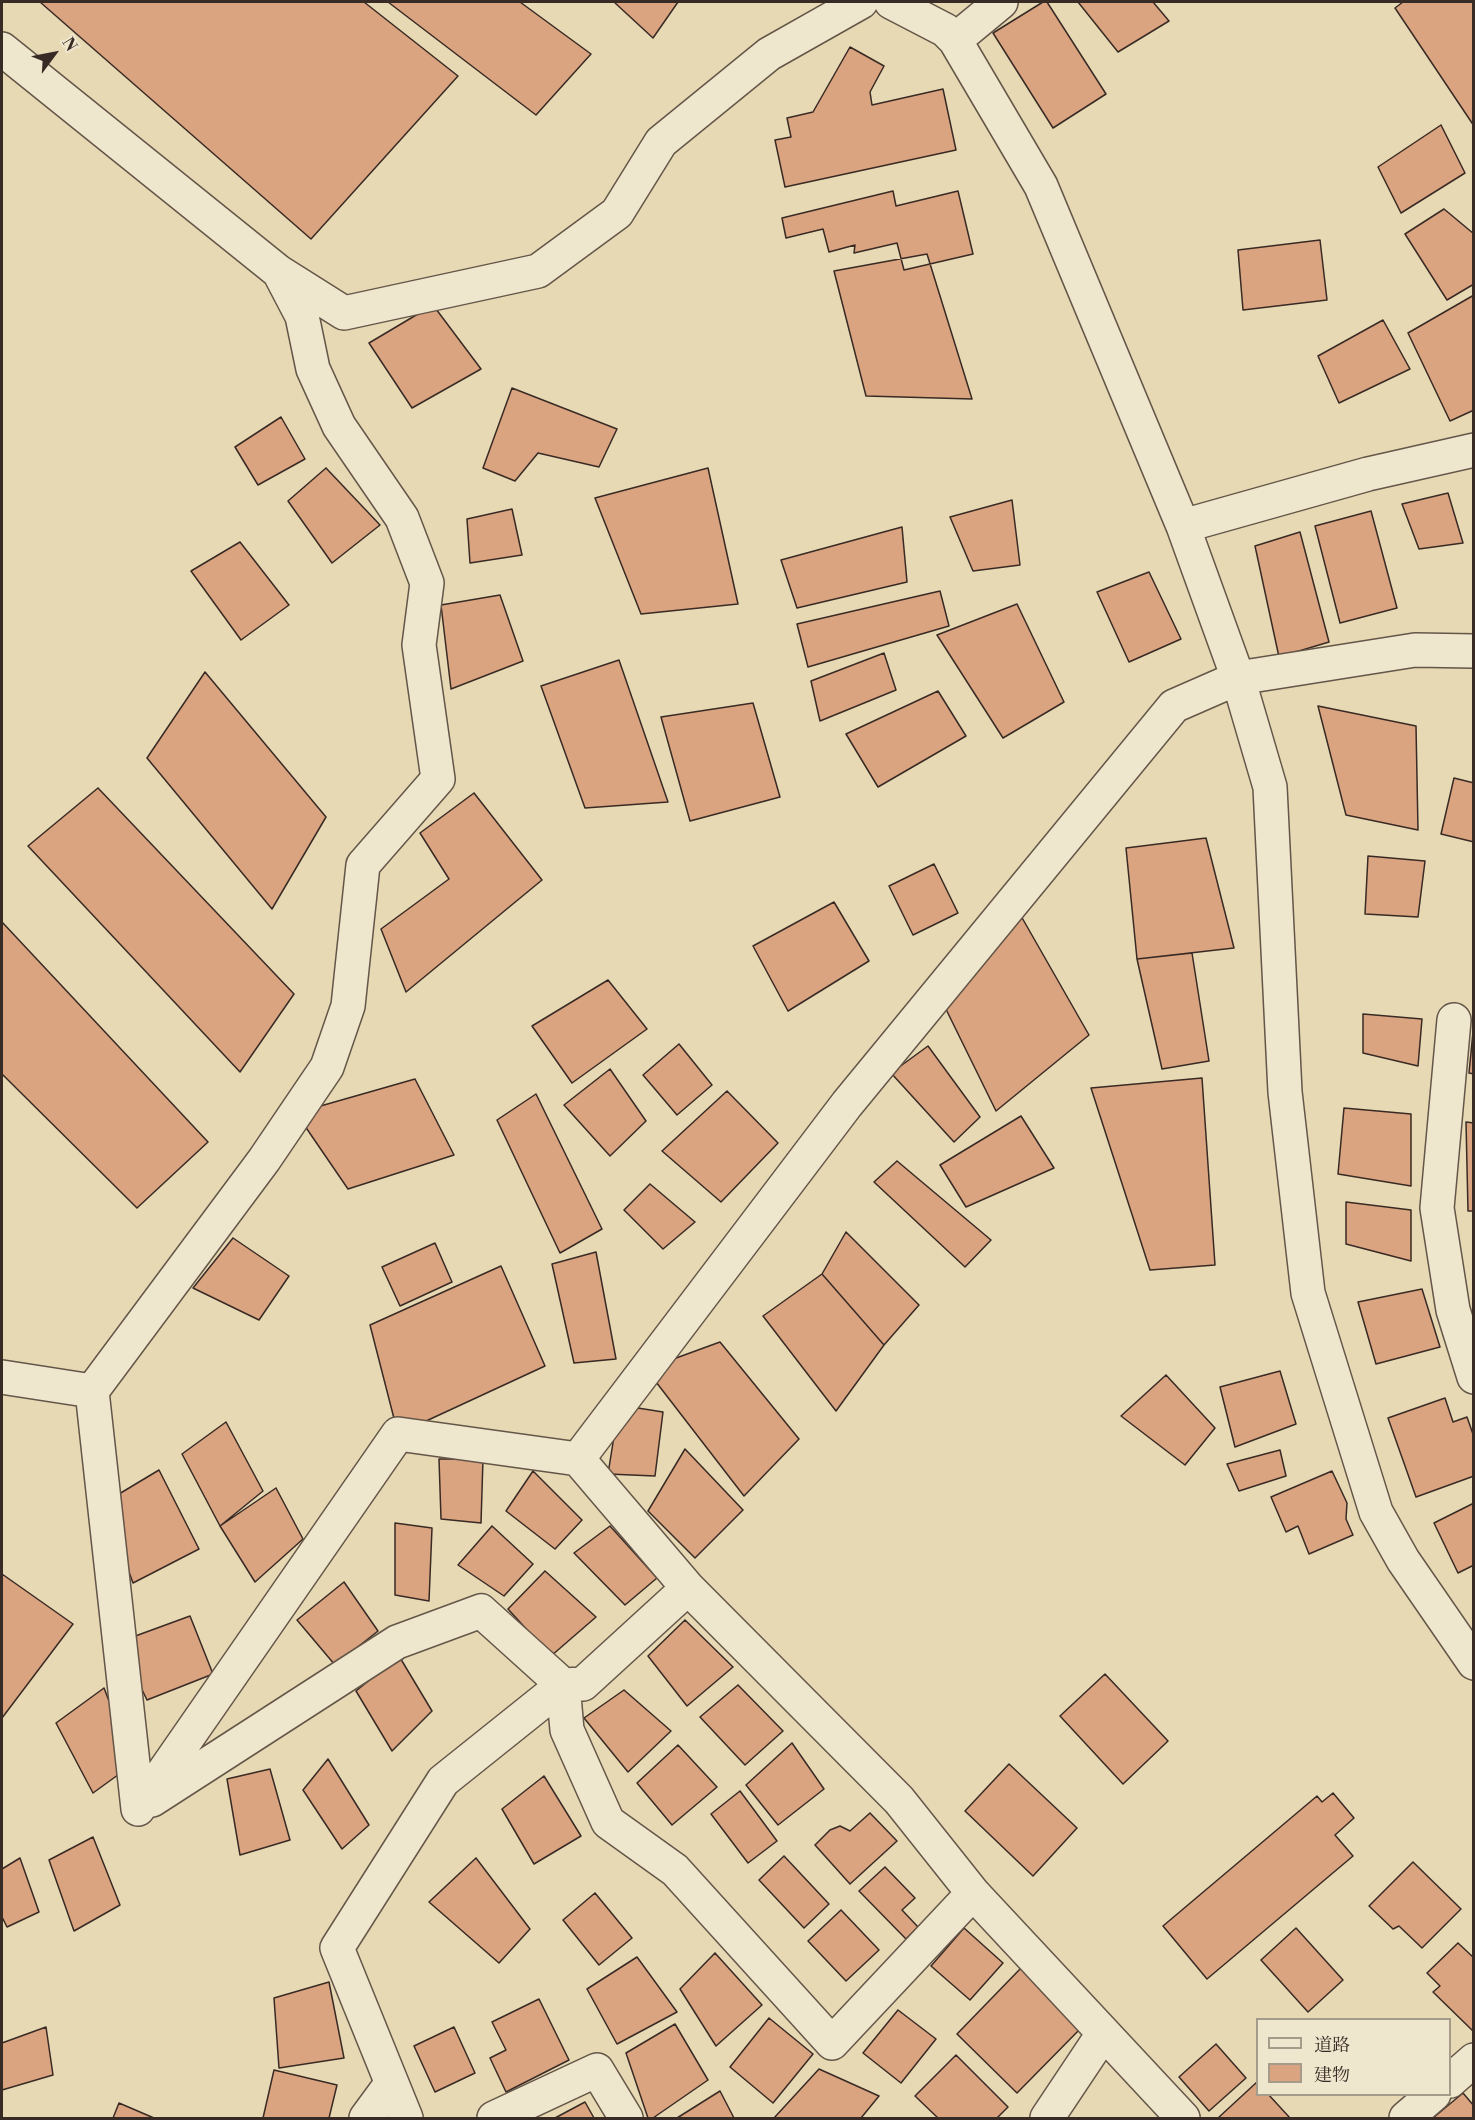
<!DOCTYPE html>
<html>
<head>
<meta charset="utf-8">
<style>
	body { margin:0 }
	#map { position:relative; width:1475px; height:2120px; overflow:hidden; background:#e7d9b4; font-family:"Libre Bodoni","Noto Serif JP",serif }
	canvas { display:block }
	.frame { position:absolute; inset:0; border:3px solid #382a24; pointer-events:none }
	.legend { position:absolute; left:1256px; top:2018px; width:195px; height:78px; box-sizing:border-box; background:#efe6ce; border:2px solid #a69b8a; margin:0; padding:8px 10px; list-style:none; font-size:18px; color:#382a24 }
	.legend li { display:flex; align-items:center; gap:12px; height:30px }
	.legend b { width:30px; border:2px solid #a69b8a }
	.north { position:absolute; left:24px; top:24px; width:60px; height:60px; -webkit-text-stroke:4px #efe6ce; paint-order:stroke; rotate:58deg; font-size:16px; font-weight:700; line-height:24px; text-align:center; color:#382a24 }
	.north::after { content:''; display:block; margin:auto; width:21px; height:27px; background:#382a24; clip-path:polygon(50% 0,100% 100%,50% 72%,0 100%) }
</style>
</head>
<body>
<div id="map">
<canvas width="1475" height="2120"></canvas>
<div class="frame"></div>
<ul class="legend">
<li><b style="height:8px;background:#efe6ce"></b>道路</li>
<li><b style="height:16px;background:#dba480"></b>建物</li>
</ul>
<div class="north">N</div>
</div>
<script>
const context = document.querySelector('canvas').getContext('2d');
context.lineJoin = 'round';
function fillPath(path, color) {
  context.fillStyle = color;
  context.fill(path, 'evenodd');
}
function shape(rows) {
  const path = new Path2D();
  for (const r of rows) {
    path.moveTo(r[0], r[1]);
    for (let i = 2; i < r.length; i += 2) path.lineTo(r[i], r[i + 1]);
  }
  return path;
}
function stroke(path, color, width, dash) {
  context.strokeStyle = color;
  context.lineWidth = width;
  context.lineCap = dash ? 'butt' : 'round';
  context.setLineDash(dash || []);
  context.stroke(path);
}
const building = shape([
	[40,2,364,2,458,76,311,239,40,2],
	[388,2,520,2,591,54,536,115,388,2],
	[614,2,678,2,653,38,614,2],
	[1043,2,1047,2,1106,94,1053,128,993,33,1043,2],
	[1078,2,1153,2,1169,21,1118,52,1078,2],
	[1403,2,1474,2,1474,126,1395,8,1403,2],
	[850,47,884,66,870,92,872,105,943,89,956,150,785,187,775,140,791,137,787,118,813,112,850,47],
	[1441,125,1465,173,1401,213,1378,167,1441,125],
	[893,191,896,206,958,191,973,254,904,270,897,243,854,253,855,245,829,252,823,229,786,238,782,218,893,191],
	[1444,209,1474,234,1474,284,1447,300,1405,234,1444,209],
	[1320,240,1327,300,1243,310,1238,250,1320,240],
	[927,254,972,399,866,396,834,271,927,254],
	[1474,295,1474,410,1450,421,1408,333,1474,295],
	[433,305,481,369,412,408,369,343,433,305],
	[1383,320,1410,369,1339,403,1318,356,1383,320],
	[512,388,617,429,599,467,538,453,515,481,483,468,512,388],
	[281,417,305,459,258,485,235,447,281,417],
	[326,468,380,525,332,563,288,501,326,468],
	[708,468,738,604,641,614,595,498,708,468],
	[1448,493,1463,543,1419,549,1402,504,1448,493],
	[1012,500,1020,565,973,571,950,517,1012,500],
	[512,509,522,555,470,563,467,519,512,509],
	[1371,511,1397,608,1340,623,1315,526,1371,511],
	[902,527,907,582,797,608,781,560,902,527],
	[1300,532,1329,642,1279,657,1255,546,1300,532],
	[240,542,289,605,241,640,191,571,240,542],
	[1149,572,1181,639,1129,662,1097,592,1149,572],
	[940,591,949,626,808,667,797,624,940,591],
	[500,595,523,661,451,689,441,605,500,595],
	[1017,604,1064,702,1003,738,937,635,1017,604],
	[884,653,896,690,820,721,811,681,884,653],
	[619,660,668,802,585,808,541,686,619,660],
	[205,672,326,817,272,909,147,758,205,672],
	[938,691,966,736,878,787,846,734,938,691],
	[753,703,780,797,690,821,661,717,753,703],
	[1318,706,1416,726,1418,830,1346,815,1318,706],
	[1454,778,1474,783,1474,842,1441,834,1454,778],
	[98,788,294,994,240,1072,28,846,98,788],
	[474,793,542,880,406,992,381,929,449,879,420,833,474,793],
	[1206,838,1234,948,1137,959,1126,848,1206,838],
	[1368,856,1425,861,1418,917,1365,914,1368,856],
	[934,864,958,913,913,935,889,886,934,864],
	[834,902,869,961,788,1011,753,946,834,902],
	[1013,902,1089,1035,996,1111,938,993,1013,902],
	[2,922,208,1142,137,1208,2,1074,2,922],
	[1192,953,1209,1061,1162,1069,1137,959,1192,953],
	[608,980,647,1029,572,1083,532,1026,608,980],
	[1363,1014,1422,1019,1418,1066,1363,1053,1363,1014],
	[1474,1022,1474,1074,1469,1073,1474,1022],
	[679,1044,712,1085,677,1115,643,1075,679,1044],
	[928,1046,980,1117,954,1142,891,1073,928,1046],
	[610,1069,646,1121,610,1156,564,1105,610,1069],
	[1202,1078,1215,1265,1150,1270,1091,1088,1202,1078],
	[415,1079,454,1155,348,1189,296,1113,415,1079],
	[727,1091,778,1143,721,1202,662,1151,727,1091],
	[536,1094,602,1229,560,1253,497,1120,536,1094],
	[1344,1108,1411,1114,1411,1186,1338,1174,1344,1108],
	[1021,1116,1054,1168,966,1207,940,1165,1021,1116],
	[1466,1122,1474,1123,1474,1211,1468,1211,1466,1122],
	[897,1161,991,1240,965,1267,874,1182,897,1161],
	[650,1184,695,1222,663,1249,624,1210,650,1184],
	[1346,1202,1411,1210,1411,1261,1346,1244,1346,1202],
	[846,1232,919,1305,884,1345,822,1274,846,1232],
	[233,1238,289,1276,259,1320,193,1288,233,1238],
	[435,1243,452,1282,400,1306,382,1267,435,1243],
	[596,1252,616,1359,574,1363,552,1264,596,1252],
	[501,1266,545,1366,398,1434,370,1325,501,1266],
	[822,1274,884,1345,836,1411,763,1316,822,1274],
	[1422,1289,1440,1347,1376,1364,1358,1302,1422,1289],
	[720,1342,799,1439,744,1496,646,1369,720,1342],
	[1280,1371,1296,1424,1235,1447,1220,1387,1280,1371],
	[1166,1375,1215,1428,1185,1465,1121,1416,1166,1375],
	[1445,1398,1453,1422,1467,1417,1474,1437,1474,1476,1416,1497,1388,1418,1445,1398],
	[619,1405,663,1412,655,1476,608,1474,619,1405],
	[226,1422,263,1491,220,1526,182,1454,226,1422],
	[685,1449,743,1510,695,1558,648,1511,685,1449],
	[1280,1450,1286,1476,1239,1491,1227,1464,1280,1450],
	[439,1459,483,1459,481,1523,441,1519,439,1459],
	[159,1470,199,1549,133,1583,104,1503,159,1470],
	[533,1471,582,1520,555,1549,506,1511,533,1471],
	[1332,1471,1347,1503,1346,1519,1353,1535,1309,1554,1298,1526,1286,1532,1271,1497,1332,1471],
	[276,1488,303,1539,255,1582,220,1526,276,1488],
	[1474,1503,1474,1565,1458,1573,1434,1523,1474,1503],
	[395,1523,432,1528,429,1601,395,1595,395,1523],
	[492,1526,533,1564,504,1596,458,1565,492,1526],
	[610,1526,657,1578,625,1605,574,1553,610,1526],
	[545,1571,596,1617,551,1656,508,1609,545,1571],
	[2,1574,73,1624,2,1718,2,1574],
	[344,1582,378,1631,335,1665,297,1620,344,1582],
	[190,1616,213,1674,147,1700,119,1642,190,1616],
	[685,1620,733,1667,687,1706,648,1656,685,1620],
	[399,1656,432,1711,392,1751,356,1691,399,1656],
	[1105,1674,1168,1741,1123,1784,1060,1716,1105,1674],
	[738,1685,783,1731,745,1765,700,1717,738,1685],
	[104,1688,133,1764,93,1793,56,1723,104,1688],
	[624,1690,671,1731,628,1772,584,1718,624,1690],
	[792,1743,824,1789,778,1825,746,1785,792,1743],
	[678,1745,717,1787,672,1825,637,1783,678,1745],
	[328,1759,369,1825,342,1849,303,1790,328,1759],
	[1009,1764,1077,1828,1033,1876,965,1811,1009,1764],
	[270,1769,290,1840,240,1855,227,1779,270,1769],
	[544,1776,581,1836,534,1864,502,1809,544,1776],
	[740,1791,777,1841,748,1863,711,1814,740,1791],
	[1333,1793,1354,1818,1335,1835,1353,1856,1207,1979,1163,1926,1317,1796,1322,1802,1333,1793],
	[870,1813,897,1841,850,1884,815,1845,830,1830,840,1826,850,1831,870,1813],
	[93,1837,120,1905,74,1931,49,1860,93,1837],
	[784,1856,829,1904,804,1928,759,1880,784,1856],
	[20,1858,39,1912,7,1927,2,1917,2,1869,20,1858],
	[476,1858,530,1929,499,1963,429,1902,476,1858],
	[1413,1862,1461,1909,1422,1948,1399,1926,1393,1929,1369,1906,1413,1862],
	[885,1867,915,1898,902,1910,918,1927,906,1939,859,1891,885,1867],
	[595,1893,632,1938,599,1965,563,1920,595,1893],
	[841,1910,879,1950,846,1981,808,1941,841,1910],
	[964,1928,1003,1963,970,2000,931,1966,964,1928],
	[1296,1928,1343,1980,1308,2012,1261,1960,1296,1928],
	[1458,1943,1474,1958,1474,2032,1433,1992,1440,1986,1427,1973,1458,1943],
	[715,1953,762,2005,716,2046,680,1989,715,1953],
	[637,1957,677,2012,617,2044,587,1989,637,1957],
	[1021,1968,1082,2027,1017,2093,957,2034,1021,1968],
	[329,1982,344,2058,279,2068,274,1998,329,1982],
	[539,1999,569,2060,506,2092,490,2058,506,2050,492,2022,539,1999],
	[898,2010,936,2039,901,2083,863,2053,898,2010],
	[769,2018,813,2054,773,2103,730,2067,769,2018],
	[675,2024,708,2080,653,2118,648,2118,626,2053,675,2024],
	[46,2027,53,2075,2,2090,2,2043,46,2027],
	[454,2027,475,2073,435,2092,414,2046,454,2027],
	[1216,2044,1246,2078,1209,2111,1179,2077,1216,2044],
	[956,2055,1008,2107,997,2118,938,2118,915,2096,956,2055],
	[819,2069,879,2096,861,2118,774,2118,819,2069],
	[274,2070,337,2085,329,2118,263,2118,274,2070],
	[1257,2082,1258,2094,1268,2094,1290,2118,1218,2118,1257,2082],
	[720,2091,734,2118,677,2118,720,2091],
	[1463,2093,1474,2106,1474,2118,1433,2118,1463,2093],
	[585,2102,594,2118,555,2118,585,2102],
	[119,2103,154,2118,113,2118,119,2103]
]);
fillPath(building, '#dba480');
stroke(building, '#382a24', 1.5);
const minor = shape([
	[891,2,945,30,955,40,1041,186,1183,526,1238,678,1270,787,1285,1092,1308,1293,1376,1512,1403,1560,1474,1663],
	[955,40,1001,2],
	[2,49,279,272,344,313,538,271,617,213,661,142,769,54,861,2],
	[1183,526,1368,474,1474,450],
	[1454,1020,1437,1208,1453,1310,1474,1377],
	[2,1377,92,1391],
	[578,1459,847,1104,1174,706,1238,678,1415,650,1474,651],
	[688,1588,583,1684,563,1685,567,1730,608,1822,675,1870,832,2043,973,1893],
	[152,1800,397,1642,481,1611,563,1685,443,1781,337,1948,406,2118],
	[138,1809,92,1391,264,1160,327,1067,348,1006,363,865,438,779,419,645,427,583,402,518,339,426,313,369,302,316,279,272],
	[138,1809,398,1434,578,1459,688,1588,899,1800,973,1893,1183,2118],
	[1450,2081,1474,2060],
	[366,2118,391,2084],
	[494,2118,597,2070,626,2118],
	[1047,2118,1103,2034],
	[1406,2118,1434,2094]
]);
stroke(minor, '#645648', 36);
stroke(minor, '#efe6ce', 33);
</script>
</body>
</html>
